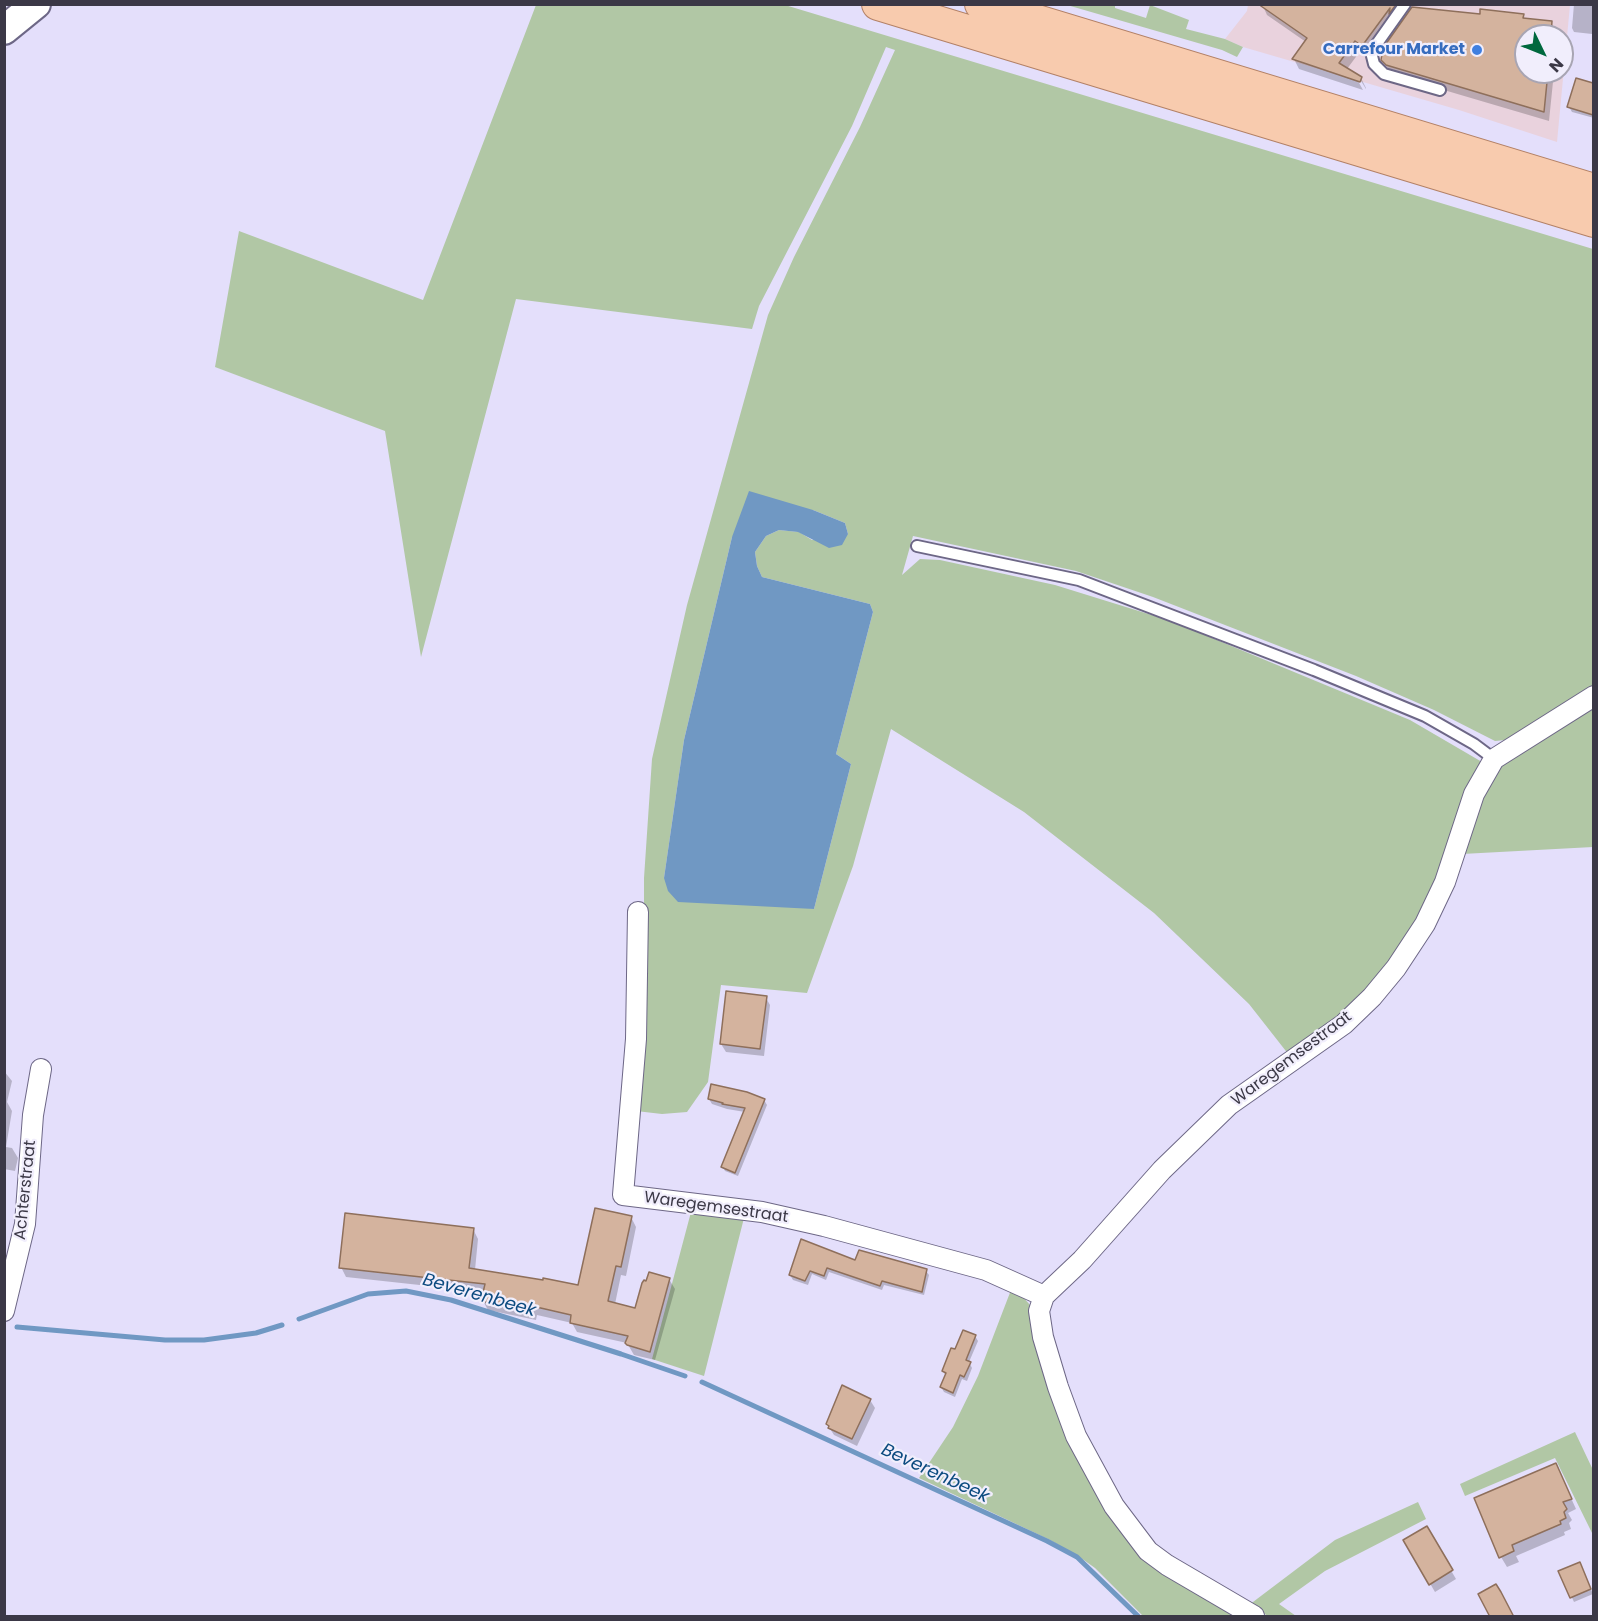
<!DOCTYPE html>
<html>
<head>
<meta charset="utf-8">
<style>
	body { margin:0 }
	#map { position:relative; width:1598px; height:1621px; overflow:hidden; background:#e4dffb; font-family:Poppins,sans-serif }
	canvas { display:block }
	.frame { position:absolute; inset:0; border:6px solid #3b3846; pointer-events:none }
	.north { position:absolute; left:1514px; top:24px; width:60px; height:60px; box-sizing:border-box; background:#f1eefc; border:2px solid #a8a5b3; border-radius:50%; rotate:133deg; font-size:16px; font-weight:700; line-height:24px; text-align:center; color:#3b3846 }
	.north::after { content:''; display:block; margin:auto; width:21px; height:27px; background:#00683e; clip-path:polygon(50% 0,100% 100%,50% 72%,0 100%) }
</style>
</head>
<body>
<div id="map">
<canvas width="1598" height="1621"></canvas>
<div class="frame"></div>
<div class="north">N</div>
</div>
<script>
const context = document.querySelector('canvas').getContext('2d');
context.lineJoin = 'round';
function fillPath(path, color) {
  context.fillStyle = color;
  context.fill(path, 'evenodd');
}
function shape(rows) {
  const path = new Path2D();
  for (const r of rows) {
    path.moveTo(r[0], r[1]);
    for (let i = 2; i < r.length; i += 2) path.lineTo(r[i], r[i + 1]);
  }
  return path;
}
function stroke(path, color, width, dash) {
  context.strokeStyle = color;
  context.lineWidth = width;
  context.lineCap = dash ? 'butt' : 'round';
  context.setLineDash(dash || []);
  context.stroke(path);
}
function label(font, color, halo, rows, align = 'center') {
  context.font = font + ' Poppins,sans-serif';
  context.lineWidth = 4.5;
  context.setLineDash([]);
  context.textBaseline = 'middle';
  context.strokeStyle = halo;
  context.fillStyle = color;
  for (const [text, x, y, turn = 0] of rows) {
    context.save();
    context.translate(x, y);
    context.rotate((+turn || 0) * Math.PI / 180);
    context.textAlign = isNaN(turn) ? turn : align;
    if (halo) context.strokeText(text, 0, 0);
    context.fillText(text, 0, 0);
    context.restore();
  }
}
fillPath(shape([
	[1248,5,1570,5,1557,142,1459,110,1243,47,1225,39,1247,11],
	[1526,36,1562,36,1562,72,1526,72]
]), '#e9d2dd');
fillPath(shape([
	[536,5,785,5,1593,249,1593,692,1506,740,1495,741,1434,710,1356,676,1153,597,1076,571,913,536,902,575,920,559,940,560,1055,585,1171,621,1410,720,1482,762,1437,886,1402,950,1356,1004,1289,1055,1249,1004,1154,913,1024,812,891,729,853,866,807,993,721,985,708,1082,687,1112,662,1114,636,1111,644,1001,644,878,652,759,687,605,768,315,794,257,860,127,895,50,886,47,852,126,759,306,752,329,516,299,421,657,385,431,215,367,239,231,423,300],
	[813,510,845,523,848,534,812,540,799,532,779,530,766,536,755,552,757,566,762,577,870,604,873,612,836,754,851,764,814,909,664,878,684,740,732,537],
	[1067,5,1115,5,1115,8,1146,18,1150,5,1189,20,1186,29,1225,39,1243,47,1237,57,1222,50],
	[1593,706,1593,847,1462,854,1491,777,1505,761],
	[691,1212,744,1218,704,1376,652,1359],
	[1016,1289,1030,1305,1058,1404,1123,1527,1246,1616,1143,1616,1095,1568,1081,1558,1050,1540,919,1478,953,1427,978,1376,1011,1290],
	[1575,1432,1593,1470,1593,1535,1555,1458,1465,1496,1460,1484],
	[1418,1502,1426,1519,1325,1571,1279,1604,1296,1616,1268,1616,1249,1605,1335,1540]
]), '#b1c7a5');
fillPath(shape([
	[749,491,813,510,845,523,848,534,842,545,829,548,798,532,779,530,766,536,755,552,757,566,762,577,870,604,873,612,836,754,851,764,814,909,678,902,668,891,664,878,684,740,732,537]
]), '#7098c3');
fillPath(shape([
	[1262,4,1405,4,1368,54,1361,50,1347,69,1361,78,1366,88,1366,89,1361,81,1358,81,1363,90,1299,69,1294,59,1306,42,1267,15],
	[1574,4,1594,4,1594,44,1592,34,1574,32,1572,28],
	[1523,15,1526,20,1551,23,1557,33,1557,36,1526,36,1526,72,1554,72,1549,121,1393,75,1382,60,1481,16],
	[1577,80,1594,85,1594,118,1572,112,1569,107],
	[766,998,770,1005,764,1056,726,1052,721,1044],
	[4,1071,12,1081,7,1102,12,1111,6,1147,12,1148,18,1158,15,1171,4,1169],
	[709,1099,764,1100,767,1105,738,1176,725,1171,723,1167,745,1112,727,1109,712,1104],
	[631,1217,636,1227,626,1276,621,1275,615,1304,636,1310,669,1279,675,1289,655,1360,634,1355,627,1343,577,1332,572,1323,537,1315,536,1320,488,1310,483,1301,484,1292,346,1277,341,1267,473,1229,478,1239,475,1270,579,1287],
	[856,1262,926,1271,929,1275,924,1295,884,1285,882,1290,829,1272,826,1280,812,1274,808,1285,793,1280,790,1275],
	[975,1336,978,1341,969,1362,972,1368,967,1381,962,1379,955,1397,944,1392,941,1387,946,1376,943,1371,956,1351],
	[870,1400,875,1408,857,1446,834,1435,827,1424],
	[1556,1465,1576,1509,1568,1513,1572,1520,1569,1523,1571,1529,1564,1532,1565,1535,1516,1556,1519,1562,1507,1567,1501,1557],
	[1426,1528,1456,1579,1435,1592,1405,1541],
	[1582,1569,1593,1594,1574,1602,1560,1572]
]), '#0003');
stroke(shape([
	[299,1319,368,1294,406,1291,451,1300,621,1354,685,1376],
	[17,1327,165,1340,204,1340,256,1333,282,1325],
	[702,1382,1047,1541,1077,1557,1138,1616]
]), '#7098c3', 5);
const building = shape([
	[1258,4,1393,4,1395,6,1389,14,1390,8,1362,46,1355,41,1339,63,1362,77,1360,82,1292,59,1307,38,1258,4],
	[1412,7,1480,14,1480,9,1524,14,1523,18,1552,21,1551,36,1526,36,1526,72,1548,72,1544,112,1386,65,1381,60,1383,48,1412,7],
	[1576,78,1593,83,1593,115,1567,107,1576,78],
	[726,991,767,996,760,1049,720,1044,726,991],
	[711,1084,747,1092,765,1099,735,1173,721,1167,745,1108,722,1104,723,1103,708,1099,711,1084],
	[595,1208,632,1216,621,1267,616,1266,608,1301,635,1308,642,1283,644,1280,646,1281,649,1272,670,1278,650,1352,627,1345,625,1343,628,1336,570,1323,571,1315,532,1306,531,1311,481,1301,485,1284,339,1268,345,1213,474,1228,469,1268,543,1280,543,1278,578,1285,595,1208],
	[801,1239,855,1260,859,1250,927,1269,922,1292,882,1281,880,1286,827,1268,824,1276,810,1271,805,1281,789,1275,801,1239],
	[963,1330,976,1335,966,1360,971,1362,964,1377,960,1375,953,1393,940,1387,946,1373,942,1371,951,1348,955,1349,963,1330],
	[842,1385,871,1399,852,1439,828,1428,829,1426,826,1424,842,1385],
	[1556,1463,1572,1499,1563,1502,1567,1509,1564,1512,1566,1518,1560,1521,1561,1524,1512,1545,1514,1551,1499,1558,1474,1498,1556,1463],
	[1427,1526,1453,1570,1429,1585,1403,1540,1427,1526],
	[1580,1562,1591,1589,1570,1598,1558,1571,1580,1562],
	[1496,1584,1501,1592,1514,1617,1490,1617,1478,1594,1496,1584]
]);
fillPath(building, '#d4b39e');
stroke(building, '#8e6f5b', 1.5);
const lane = shape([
	[1405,4,1371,52,1374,64,1384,74,1440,90],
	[917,546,1079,580,1314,670,1425,716,1474,744,1494,759]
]);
const street = shape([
	[638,912,636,1039,623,1195,762,1212,824,1226,986,1270,1044,1296],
	[4,1311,25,1224,33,1115,41,1069],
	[1254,1616,1167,1565,1148,1551,1114,1506,1076,1436,1058,1387,1043,1337,1039,1311,1044,1296,1082,1260,1162,1170,1229,1105,1344,1024,1372,997,1396,968,1425,924,1445,882,1474,794,1494,759,1594,696]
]);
const secondary = shape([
	[4,30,36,4]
]);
const primary = shape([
	[878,4,1594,221],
	[981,4,1594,190]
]);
stroke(lane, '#6d6786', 14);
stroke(street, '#6d6786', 22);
stroke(secondary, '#6d6786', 32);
stroke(primary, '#b38166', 34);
stroke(lane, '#fff', 10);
stroke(street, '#fff', 20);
stroke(secondary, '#fff', 28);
stroke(primary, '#f8cbae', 32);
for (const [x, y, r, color] of [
	[1477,50,6,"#3f7fe0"]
]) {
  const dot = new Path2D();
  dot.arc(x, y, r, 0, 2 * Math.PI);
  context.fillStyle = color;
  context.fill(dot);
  stroke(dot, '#f1eefc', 2);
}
label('bold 16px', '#366cbe', '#f1eefc', [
	["Carrefour Market",1465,50]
], 'right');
label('16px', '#3b3846', '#f1eefc', [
	["Waregemsestraat",1292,1059,-37],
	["Achterstraat",26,1190,-84],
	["Waregemsestraat",716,1208,8]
]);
label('italic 18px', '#0b4a7f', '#f1eefc', [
	["Beverenbeek",479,1296,16],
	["Beverenbeek",935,1474,25]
]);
</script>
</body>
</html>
